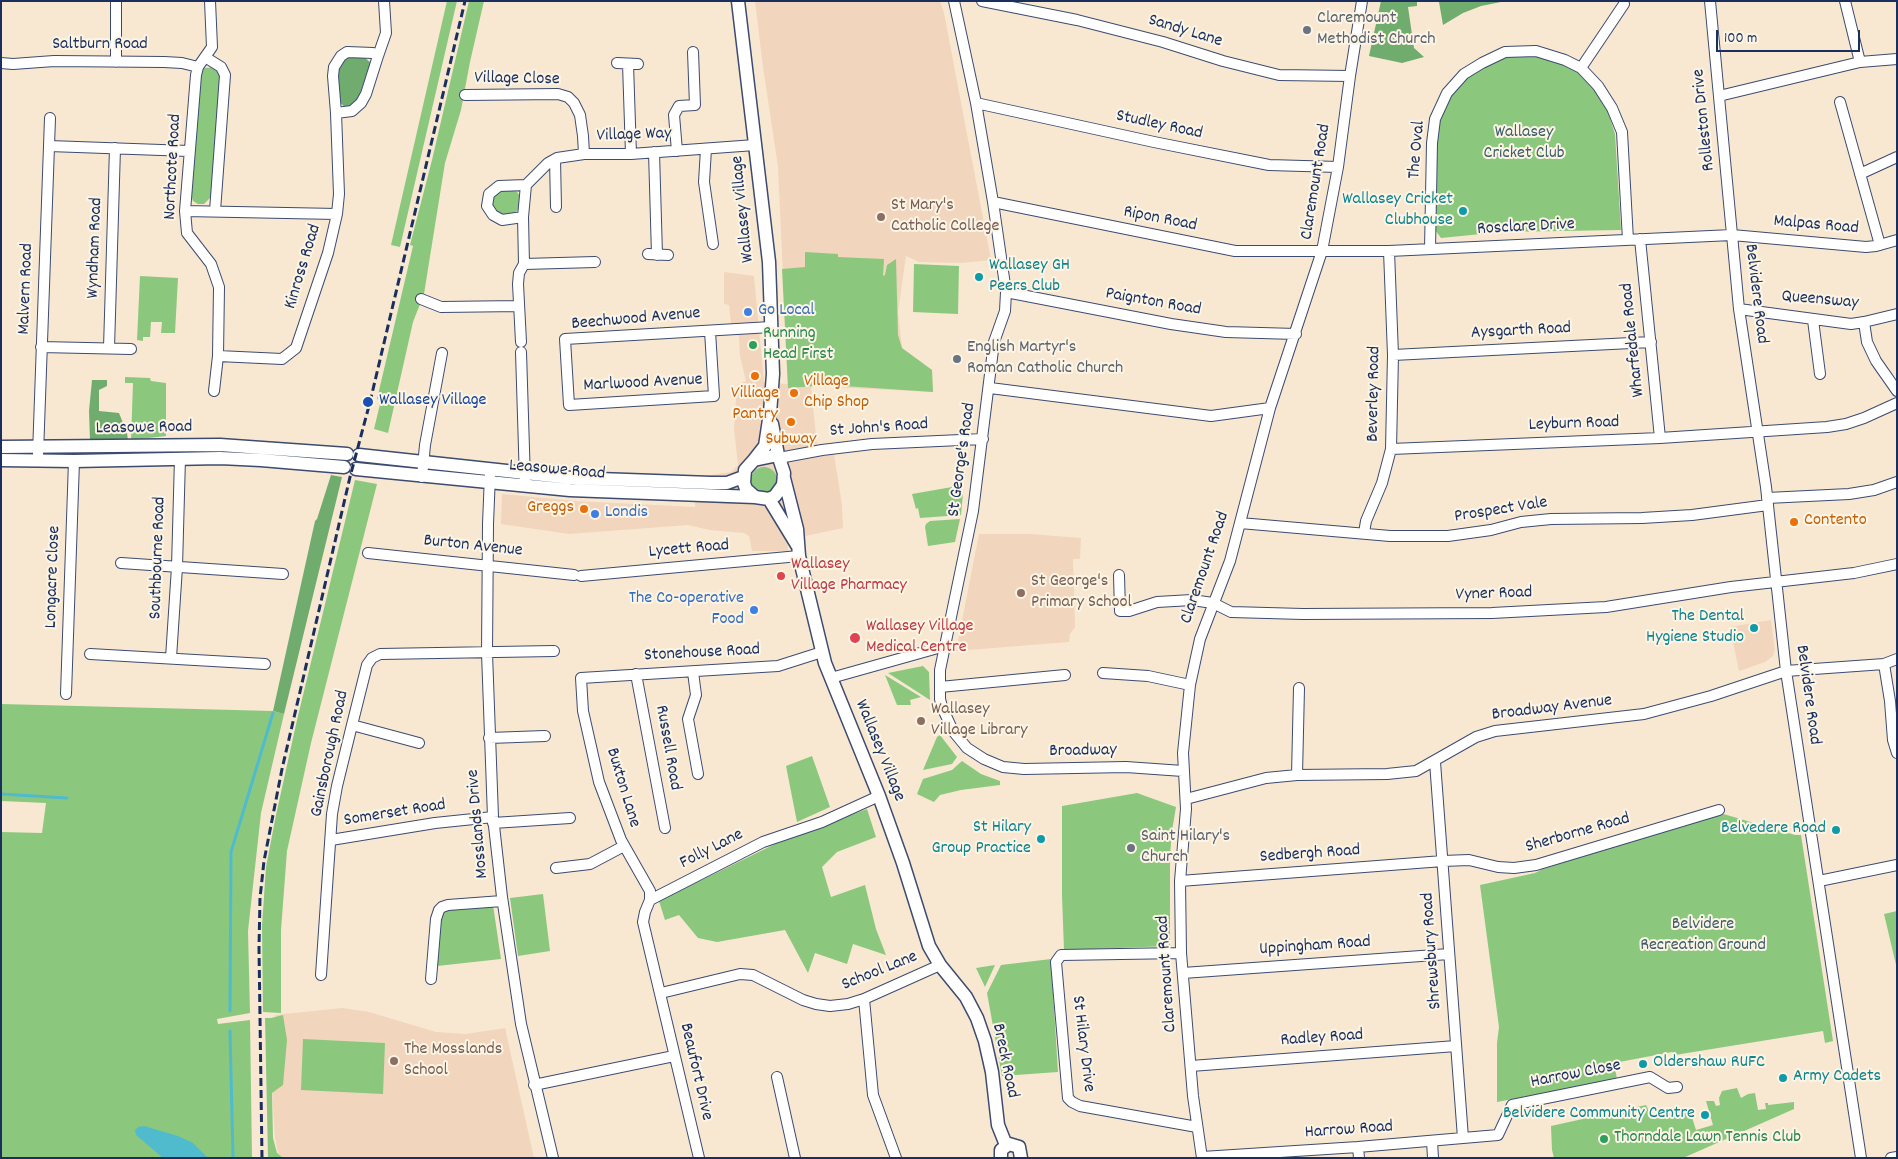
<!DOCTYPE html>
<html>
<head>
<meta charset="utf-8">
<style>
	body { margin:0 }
	#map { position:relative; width:1898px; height:1159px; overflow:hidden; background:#f8e8d2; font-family:Dekko,sans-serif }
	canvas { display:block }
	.frame { position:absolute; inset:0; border:2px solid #1b2f5e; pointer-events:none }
	.scale { position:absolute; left:1716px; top:30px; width:144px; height:22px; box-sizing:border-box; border:2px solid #1b2f5e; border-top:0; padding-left:6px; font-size:15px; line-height:18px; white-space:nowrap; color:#1b2f5e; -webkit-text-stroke:4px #fcf5e5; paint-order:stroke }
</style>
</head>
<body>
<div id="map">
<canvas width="1898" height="1159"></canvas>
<div class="frame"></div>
<div class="scale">100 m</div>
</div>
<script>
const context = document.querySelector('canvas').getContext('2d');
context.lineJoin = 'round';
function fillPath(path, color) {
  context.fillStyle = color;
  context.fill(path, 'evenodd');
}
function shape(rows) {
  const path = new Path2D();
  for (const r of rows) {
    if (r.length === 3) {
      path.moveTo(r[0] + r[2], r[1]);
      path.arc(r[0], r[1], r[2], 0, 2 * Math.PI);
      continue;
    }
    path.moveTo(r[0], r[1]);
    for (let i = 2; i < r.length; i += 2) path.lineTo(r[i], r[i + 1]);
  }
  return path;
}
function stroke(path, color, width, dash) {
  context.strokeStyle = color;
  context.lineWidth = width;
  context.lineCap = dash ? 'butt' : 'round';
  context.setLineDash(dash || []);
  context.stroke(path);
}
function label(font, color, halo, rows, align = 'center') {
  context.font = font + ' Dekko,sans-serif';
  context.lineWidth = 4;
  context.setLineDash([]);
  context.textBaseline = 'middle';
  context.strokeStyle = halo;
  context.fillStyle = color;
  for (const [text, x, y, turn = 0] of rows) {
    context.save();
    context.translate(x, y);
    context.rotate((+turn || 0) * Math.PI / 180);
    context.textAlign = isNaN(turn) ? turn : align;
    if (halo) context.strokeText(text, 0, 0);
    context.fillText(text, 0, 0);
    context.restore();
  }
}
fillPath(shape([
	[755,1,940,1,944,13,991,260,961,263,919,262,906,256,898,312,902,348,932,370,933,392,811,386,818,456,834,454,842,505,843,528,787,540,788,551,752,551,749,536,744,533,709,530,688,525,569,534,501,524,502,494,576,501,695,507,696,477,731,472,738,465,734,429,737,385,746,381,740,356,739,337,731,323,729,305,724,304,724,272,754,276,764,382,788,384,778,167,763,67],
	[979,534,1030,534,1081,538,1080,559,1073,559,1075,627,1070,634,1069,642,956,651],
	[1771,620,1775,650,1773,656,1765,662,1739,671,1730,627],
	[342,1008,369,1012,436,1032,466,1034,505,1028,534,1158,279,1158,275,1138,272,1088,276,1087,275,1015]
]), '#f1d5bc');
fillPath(shape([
	[447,1,457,1,400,247,391,245],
	[469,1,484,1,470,62,461,110,445,163,424,294,413,322,388,433,374,429,381,400,377,399,413,246,410,245,432,160],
	[1533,55,1554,60,1574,70,1588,81,1607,109,1615,134,1621,230,1502,232,1441,238,1435,230,1437,145,1438,123,1448,99,1462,81,1482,66,1506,56],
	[214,67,218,70,221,76,212,196,204,204,198,204,193,201,191,196,200,71,205,68],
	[507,189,517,192,520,196,520,205,517,211,511,214,503,215,496,212,492,206,494,193,499,190],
	[805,252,838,254,838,257,884,259,883,276,885,275,887,265,896,259,898,335,902,348,932,370,933,392,829,385,788,388,782,269,805,267],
	[914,264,959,266,958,314,913,312],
	[140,276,178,278,175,333,161,333,162,322,151,322,150,337,143,337,143,341,137,340],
	[125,377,150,378,151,381,166,383,166,436,131,440,133,383,125,383],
	[764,480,13],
	[355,480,377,484,311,743,287,851,281,930,281,1013,263,1012,262,926,266,867,276,815,297,720],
	[952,487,951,495,960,496,961,494,963,494,961,515,920,518,918,508,916,509,912,494],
	[960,519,955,542,928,546,925,527,926,524,930,521],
	[923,666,929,672,930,700,888,673],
	[885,675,921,697,910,700,911,705,897,705],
	[1,704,273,711,284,714,261,813,248,931,250,1013,217,1019,218,1024,250,1020,252,1158,1,1158,1,832,42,833,46,803,1,801],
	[940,735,957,757,952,764,923,770,937,737],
	[812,756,830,807,797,822,786,766],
	[962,761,981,774,1000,781,1000,785,961,790,940,795,934,802,917,794,923,779,952,770],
	[1137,793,1176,807,1172,831,1170,856,1170,946,1064,950,1062,896,1062,806],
	[867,809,876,837,837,852,822,867,831,897,865,885,876,929,886,955,853,944,847,964,815,953,808,973,785,930,717,942,698,938,679,915,665,920,659,901,775,844],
	[1720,813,1795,835,1801,835,1833,1041,1825,1043,1823,1031,1675,1055,1672,1052,1614,1063,1617,1079,1497,1102,1497,1043,1499,1027,1480,885,1535,873,1543,869],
	[543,894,550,951,518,956,510,898],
	[493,905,501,959,437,966,439,920,443,912,448,909],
	[1897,911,1897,969,1884,914],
	[1051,959,1058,1072,1002,1076,987,993,1001,965],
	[995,965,985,987,976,968],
	[283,1015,287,1040,283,1085,272,1093,273,1138,277,1153,283,1158,268,1158,265,1018,271,1018],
	[303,1039,385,1043,383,1094,301,1090],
	[1737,1088,1741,1098,1748,1094,1755,1093,1758,1110,1766,1109,1765,1103,1768,1103,1768,1105,1794,1102,1794,1109,1683,1158,1554,1158,1552,1150,1551,1126,1646,1105,1653,1119,1689,1108,1696,1130,1713,1125,1706,1101,1714,1101,1716,1106,1720,1105,1719,1098,1722,1091]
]), '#8bc87e');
fillPath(shape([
	[1381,1,1417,1,1417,6,1408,7,1414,48,1424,57,1402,63,1369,56],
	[1427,1,1506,1,1481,6,1463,13,1443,25,1439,2],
	[363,56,371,63,357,102,351,107,345,107,339,102,338,67,345,57],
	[92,380,107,380,107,386,99,390,99,411,119,413,127,433,128,440,90,440,89,411],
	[331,475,342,477,284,714,273,711,315,521,317,519]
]), '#70ac6d');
fillPath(shape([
	[144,1126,178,1136,193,1143,208,1158,163,1158,136,1135,135,1130,138,1127]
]), '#51bbce');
stroke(shape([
	[1,794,67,798],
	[230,1011,231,852,273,713],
	[230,1031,233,1158]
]), '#51bbce', 3);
const minor = shape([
	[116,1,116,62],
	[210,1,212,47,198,67,196,75,185,211,187,233,211,264,219,287,218,356,214,391],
	[954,1,976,103,993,202,1006,292,1005,311,994,342,973,511,940,670,940,699,942,707,953,731,967,748,984,759,1003,767,1024,769,1126,767,1183,771],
	[982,1,1077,20,1163,42,1223,61,1279,75,1350,76],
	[1710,1,1739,309,1766,487,1786,671,1861,1158],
	[1845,1,1860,62],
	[205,57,221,67,225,75,215,211],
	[1,63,13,64,54,61,164,62,182,63,198,67],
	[617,63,638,64],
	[628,64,631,154],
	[1581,68,1624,4],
	[465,95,558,94,568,97,574,103,580,115,583,136,584,154],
	[1719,96,1860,62,1897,59],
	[1840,102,1880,245],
	[976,103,1154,142,1269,165,1338,167],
	[336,113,352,111,361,103,366,94,378,56],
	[49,146,189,151],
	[706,149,704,182,713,244],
	[677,151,674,115,679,106,695,105,693,52],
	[654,152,657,255],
	[555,159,556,207],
	[1860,174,1897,157],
	[993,202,1235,251,1389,251,1732,235,1866,247,1876,246,1897,240],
	[185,211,337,214],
	[523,217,502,220,493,215,487,206,489,194,499,186,526,185],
	[1640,239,1660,438],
	[1430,249,1432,143,1435,119,1447,93,1464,74,1482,63,1505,52,1536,51,1565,60,1581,68,1598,86,1612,108,1622,132,1628,240],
	[648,254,668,255],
	[524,264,595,262],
	[1006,292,1171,324,1226,332,1296,334],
	[421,299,441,307,519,306],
	[1739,309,1851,324,1864,322,1897,314],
	[1813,320,1820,374],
	[1864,322,1867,342,1876,361,1897,391],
	[710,331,714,396,569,405,565,339,771,327],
	[521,342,518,284,519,273,524,264,523,217,526,185,548,163,557,158,584,154,631,154,755,145],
	[41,347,131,349],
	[109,348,115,148],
	[521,352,525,481],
	[1393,355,1651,342],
	[218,356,282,359,296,348,328,253,337,214,339,194,336,113,333,76,334,67,341,56,347,52,373,53,378,56,386,33,384,1],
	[990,388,1211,416,1270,408],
	[1391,449,1660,438,1827,427,1846,424,1864,418,1897,403],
	[38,454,50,118],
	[779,458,822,450,872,444,983,439],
	[490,475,488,524,487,653,493,817,502,897,521,1024,553,1158],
	[422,477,425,445,442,353],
	[1767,498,1849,494,1874,490,1897,482],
	[1240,523,1390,536,1448,536,1491,530,1521,522,1551,519,1642,518,1692,515,1768,505],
	[1364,533,1366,521,1382,483,1391,449,1393,355,1389,251],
	[368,553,574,575],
	[121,563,283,574],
	[1119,575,1120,611,1129,611,1157,602,1192,600,1213,603,1231,612,1303,614,1492,613,1606,607,1731,587,1854,573,1897,564],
	[581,576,799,556],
	[90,654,265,664],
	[171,658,177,567,180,458],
	[1884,664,1890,701,1893,740,1897,753],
	[693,672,696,695,688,719,698,774],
	[1103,673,1148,676,1190,685],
	[636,674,665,828],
	[831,678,945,646],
	[940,687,1065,675],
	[66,694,74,461],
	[352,725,419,743],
	[489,738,545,736],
	[1435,762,1463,1138],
	[1297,775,1299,688],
	[1186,799,1266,778,1297,775,1387,774,1416,771,1476,737,1495,731,1644,714,1711,696,1786,671,1884,664,1897,659],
	[493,823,570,818],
	[331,840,435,823,493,817],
	[556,868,590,864,624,846],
	[1180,881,1443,861,1469,860,1498,867,1514,868,1536,865,1719,810],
	[1819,881,1897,865],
	[650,900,650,891,621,840,599,782,583,711,581,678,778,666,822,652],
	[1181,953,1061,955,1056,962,1068,1098,1072,1102,1080,1106,1197,1127],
	[1183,973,1449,954],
	[321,975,332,814,337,786,352,725,367,665,372,658,380,654,554,651],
	[431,979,436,919,439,910,442,907,448,905,502,901],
	[661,993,740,974,753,975,803,1000,816,1004,830,1006,848,1004,864,999,940,965],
	[864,999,873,1095,896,1158],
	[1191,1066,1456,1046],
	[777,1077,795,1158],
	[534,1085,674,1056],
	[1432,1141,1433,1158],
	[1358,1147,1359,1158],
	[1202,1157,1358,1147,1498,1135,1512,1105,1650,1077,1668,1088,1677,1087],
	[699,1158,643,922,645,912,650,900,763,842,822,822,879,796],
	[1202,1158,1193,1096,1181,953,1180,881,1186,809,1183,753,1190,685,1200,639,1230,561,1270,408,1322,251,1338,167,1350,76,1362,1],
	[1891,1158,1897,1157]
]);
const major = shape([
	[738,1,769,262,773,374,770,413,765,446,754,460],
	[772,424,778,455,784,473,783,485,775,496,769,499,755,497,746,489,744,483,745,470,754,460,778,455],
	[1,447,220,445,347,454],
	[359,455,571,478,711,483,727,483,743,477],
	[1,460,74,461,220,458,261,460,344,467],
	[356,469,570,490,755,497],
	[784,478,797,529,799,556,825,663,879,796,903,863,929,946,940,965,966,997,977,1018,985,1041,992,1072,998,1125,1006,1145],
	[769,499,797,545],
	[1001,1158,1001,1150,1009,1144,1019,1147,1021,1158]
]);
stroke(minor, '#3c4b6f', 12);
stroke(major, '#3c4b6f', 15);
stroke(minor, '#fff', 10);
stroke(major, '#fff', 12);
stroke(shape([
	[262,1158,259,948,260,898,264,861,282,769,350,477,370,402,465,1]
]), '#1b2f5e', 3, [8, 4]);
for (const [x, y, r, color] of [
	[1307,30,5,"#6b7280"],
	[1463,211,5,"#0f9aa8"],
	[881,217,5,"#8d6e63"],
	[979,277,5,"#0f9aa8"],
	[748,312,5,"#3f7fe0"],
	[753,345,5,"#2e9e5b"],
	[957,359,5,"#6b7280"],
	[755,376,5,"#e8710a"],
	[794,393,5,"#e8710a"],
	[368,402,6,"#1a4fb4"],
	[791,422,5,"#e8710a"],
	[584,509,5,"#e8710a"],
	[595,514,5,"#3f7fe0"],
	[1794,522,5,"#e8710a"],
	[781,576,5,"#e0444e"],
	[1021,593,5,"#8d6e63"],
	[754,610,5,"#3f7fe0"],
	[1754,628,5,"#0f9aa8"],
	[855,638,6,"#e0444e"],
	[921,721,5,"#8d6e63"],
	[1836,830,5,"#0f9aa8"],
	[1041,839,5,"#0f9aa8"],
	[1131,848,5,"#6b7280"],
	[394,1061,5,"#8d6e63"],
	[1643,1064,5,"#0f9aa8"],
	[1783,1078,5,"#0f9aa8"],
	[1705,1115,5,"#0f9aa8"],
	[1604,1139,5,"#2e9e5b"]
]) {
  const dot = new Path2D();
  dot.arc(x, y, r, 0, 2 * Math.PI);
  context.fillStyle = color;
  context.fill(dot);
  stroke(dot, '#fcf5e5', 2);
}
label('18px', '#5b616d', '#fcf5e5', [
	["Claremount",1317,20],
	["Methodist Church",1317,41],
	["English Martyr's",967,349],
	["Roman Catholic Church",967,370],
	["Saint Hilary's",1141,838],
	["Church",1141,859]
], 'left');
label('18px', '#1b2f5e', '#fcf5e5', [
	["Sandy Lane",1185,32,17],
	["Saltburn Road",100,46],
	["Village Close",517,80,1],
	["Rolleston Drive",1705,120,-96],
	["Studley Road",1159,126,12],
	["Village Way",634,136,-2],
	["The Oval",1418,150,-85],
	["Northcote Road",174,167,-87],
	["Claremount Road",1317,182,-81],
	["Wallasey Village",744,209,-96],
	["Ripon Road",1160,220,11],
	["Malpas Road",1816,226,5],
	["Rosclare Drive",1526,228,-3],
	["Wyndham Road",96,248,-88],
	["Kinross Road",304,267,-73],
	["Malvern Road",27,289,-88],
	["Belvidere Road",1755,294,83],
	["Queensway",1820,301,5],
	["Paignton Road",1153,303,10],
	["Beechwood Avenue",636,320,-5],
	["Aysgarth Road",1521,332,-3],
	["Wharfedale Road",1634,340,-96],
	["Marlwood Avenue",643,384,-3],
	["Beverley Road",1375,394,-89],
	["Leyburn Road",1574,425,-2],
	["Leasowe Road",144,429,-1],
	["St John's Road",879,429,-4],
	["St George's Road",963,460,-82],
	["Leasowe Road",557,471,5],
	["Prospect Vale",1501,511,-9],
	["Burton Avenue",473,547,6],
	["Lycett Road",689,550,-5],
	["Southbourne Road",159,558,-88],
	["Claremount Road",1206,568,-71],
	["Longacre Close",54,577,-88],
	["Vyner Road",1494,595,-2],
	["Stonehouse Road",702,654,-3],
	["Belvidere Road",1807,695,82],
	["Broadway Avenue",1552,709,-7],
	["Russell Road",667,748,80],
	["Wallasey Village",879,751,68],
	["Broadway",1083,752,-1],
	["Gainsborough Road",331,754,-78],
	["Buxton Lane",622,788,73],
	["Somerset Road",395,814,-9],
	["Mosslands Drive",479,824,-95],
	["Sherborne Road",1578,834,-16],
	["Folly Lane",712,850,-27],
	["Sedbergh Road",1310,855,-4],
	["Uppingham Road",1315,947,-4],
	["Shrewsbury Road",1433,951,-94],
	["School Lane",880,972,-22],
	["Claremount Road",1168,974,-94],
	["Radley Road",1322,1039,-4],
	["St Hilary Drive",1082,1044,83],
	["Breck Road",1004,1061,78],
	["Beaufort Drive",695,1072,77],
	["Harrow Close",1576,1075,-11],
	["Harrow Road",1349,1131,-4]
]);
label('18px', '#3d5d68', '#fcf5e5', [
	["Wallasey",1524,134],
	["Cricket Club",1524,155],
	["Belvidere",1703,926],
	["Recreation Ground",1703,947]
]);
label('18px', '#0d838f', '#fcf5e5', [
	["Wallasey Cricket",1453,201],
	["Clubhouse",1453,222],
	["Wallasey GH",989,267,"left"],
	["Peers Club",989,288,"left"],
	["The Dental",1744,618],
	["Hygiene Studio",1744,639],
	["St Hilary",1031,829],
	["Group Practice",1031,850],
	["Belvedere Road",1826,830],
	["Oldershaw RUFC",1653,1064,"left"],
	["Army Cadets",1793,1078,"left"],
	["Belvidere Community Centre",1695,1115]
], 'right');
label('18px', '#785e54', '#fcf5e5', [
	["St Mary's",891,207],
	["Catholic College",891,228],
	["St George's",1031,583],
	["Primary School",1031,604],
	["Wallasey",931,711],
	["Village Library",931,732],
	["The Mosslands",404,1051],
	["School",404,1072]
], 'left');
label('18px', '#366cbe', '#fcf5e5', [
	["Go Local",758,312],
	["Londis",605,514],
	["The Co-operative",744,600,"right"],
	["Food",744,621,"right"]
], 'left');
label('18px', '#27864d', '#fcf5e5', [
	["Running",763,335],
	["Head First",763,356],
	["Thorndale Lawn Tennis Club",1614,1139]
], 'left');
label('18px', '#c56008', '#fcf5e5', [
	["Village",804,383],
	["Chip Shop",804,404],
	["Villiage",755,395,"center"],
	["Pantry",755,416,"center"],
	["Subway",791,441,"center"],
	["Greggs",574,509,"right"],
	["Contento",1804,522]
], 'left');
label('18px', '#164399', '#fcf5e5', [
	["Wallasey Village",379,402]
], 'left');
label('18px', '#be3a42', '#fcf5e5', [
	["Wallasey",791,566],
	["Village Pharmacy",791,587],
	["Wallasey Village",866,628],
	["Medical Centre",866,649]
], 'left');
</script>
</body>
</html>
